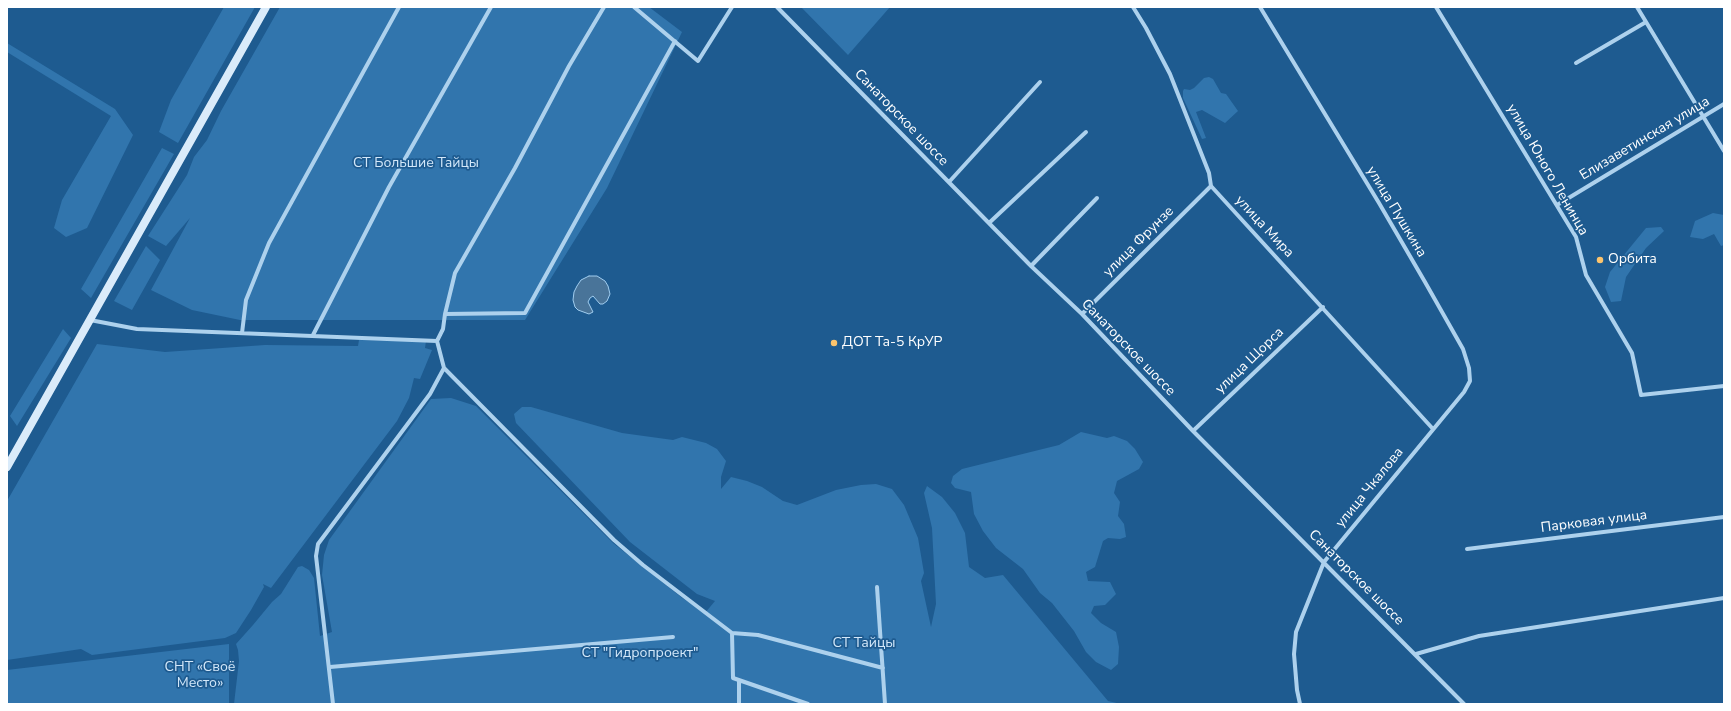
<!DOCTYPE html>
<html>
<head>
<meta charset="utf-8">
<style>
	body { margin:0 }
	#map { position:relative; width:1731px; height:711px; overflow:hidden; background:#1e5b90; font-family:"Nunito Sans",sans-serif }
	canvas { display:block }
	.frame { position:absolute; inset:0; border:8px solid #fff; pointer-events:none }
</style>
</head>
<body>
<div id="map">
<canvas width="1731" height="711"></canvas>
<div class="frame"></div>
</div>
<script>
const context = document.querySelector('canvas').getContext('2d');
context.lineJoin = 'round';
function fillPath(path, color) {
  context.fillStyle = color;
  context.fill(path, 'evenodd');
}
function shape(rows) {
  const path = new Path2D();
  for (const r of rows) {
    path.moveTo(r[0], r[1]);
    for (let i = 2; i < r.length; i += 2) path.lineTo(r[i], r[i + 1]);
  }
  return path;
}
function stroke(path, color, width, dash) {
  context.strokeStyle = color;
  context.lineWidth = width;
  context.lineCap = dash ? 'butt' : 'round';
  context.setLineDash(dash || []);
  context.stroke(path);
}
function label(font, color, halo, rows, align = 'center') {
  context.font = font + ' "Nunito Sans",sans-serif';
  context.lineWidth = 3.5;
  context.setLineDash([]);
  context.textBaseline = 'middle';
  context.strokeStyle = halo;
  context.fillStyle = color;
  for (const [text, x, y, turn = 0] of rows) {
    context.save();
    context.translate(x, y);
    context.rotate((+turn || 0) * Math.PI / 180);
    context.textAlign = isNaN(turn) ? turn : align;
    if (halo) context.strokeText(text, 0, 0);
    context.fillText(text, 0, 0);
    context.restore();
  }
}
fillPath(shape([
	[224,7,255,7,178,143,159,132,171,100],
	[280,7,649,7,682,32,607,188,525,320,240,320,192,310,151,290,190,218,166,246,148,236,187,175,194,157,207,140,221,111],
	[801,7,890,7,848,55],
	[7,43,115,109,133,135,87,228,66,237,54,228,62,200,111,116,7,52],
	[1209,77,1213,79,1221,93,1226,94,1238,111,1225,123,1202,110,1196,112,1206,138,1202,139,1183,98,1183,91,1184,89,1190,90,1194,88,1204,78],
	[162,148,174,154,91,298,81,289],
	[1713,213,1724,215,1724,245,1721,246,1714,234,1703,239,1690,237,1695,221],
	[1661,227,1664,231,1646,248,1626,277,1621,301,1611,302,1605,287,1610,272,1646,228],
	[146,246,160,260,132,310,114,301],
	[63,329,71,338,17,426,10,416],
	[359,340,426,341,425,348,432,350,420,379,414,378,409,398,397,421,271,588,263,584,264,587,251,610,236,633,225,638,139,649,92,655,81,649,7,660,7,501,97,344,165,352,265,345,358,346],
	[451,398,476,406,613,543,681,597,705,613,715,601,697,594,630,542,516,423,514,414,522,407,531,407,622,433,673,440,682,437,706,443,717,449,726,461,721,477,721,489,731,477,747,481,762,487,783,501,797,505,836,490,861,485,876,484,892,489,904,505,918,538,924,573,921,581,931,627,936,604,932,528,924,493,927,486,942,497,955,513,965,533,969,567,985,578,1003,575,1108,701,1121,704,234,704,239,661,238,650,236,644,253,625,272,602,281,594,298,567,302,566,309,570,314,578,320,636,332,632,322,575,324,555,329,540,431,399],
	[1081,432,1107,438,1114,436,1127,441,1135,449,1143,462,1139,469,1117,481,1114,493,1120,502,1118,516,1124,524,1126,537,1120,539,1108,538,1103,541,1095,567,1086,572,1088,581,1110,582,1116,594,1105,605,1094,606,1091,613,1101,623,1116,632,1119,647,1118,664,1111,670,1096,662,1086,652,1074,631,1052,603,1040,593,1023,569,996,548,983,531,974,514,971,492,955,488,951,483,953,476,962,469,1059,445],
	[229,644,229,704,7,704,7,670]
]), '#3175ad');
const water = shape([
	[589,276,597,276,605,281,608,286,610,294,607,301,603,304,600,304,593,296,590,298,588,302,593,312,589,314,578,310,575,307,573,300,574,292,577,286,581,280,589,276]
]);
fillPath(water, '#497499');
stroke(water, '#a1cdef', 1);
stroke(shape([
	[634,7,698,61,732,7],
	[777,7,1031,266,1082,314,1193,431,1464,704],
	[1133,7,1146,28,1170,74,1209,173,1211,186,1433,429],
	[1260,7,1379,203,1425,282,1463,349,1469,368,1470,381,1464,392,1324,562,1296,632,1294,654,1297,690,1300,704],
	[1436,7,1576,237,1586,275,1632,353,1641,395,1724,386],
	[1637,7,1724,151],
	[1576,63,1646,22],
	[949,182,1040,82],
	[1557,205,1724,104],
	[989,223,1086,132],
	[1031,266,1097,198],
	[445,314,455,273,515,168,569,66,604,7],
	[1082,314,1211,186],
	[90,320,137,329,437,341],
	[242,333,246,300,269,243,399,7],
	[313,335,389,187,491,7],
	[444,368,614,540,643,565,732,633,758,635,883,668],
	[1193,431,1323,307],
	[1467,549,1724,517],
	[877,587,885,704],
	[732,633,733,678,808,704],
	[1416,654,1479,636,1724,598],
	[330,667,673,637],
	[739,680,739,704],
	[333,704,316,556,318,544,430,394,444,368,437,341,443,329,445,314,525,313,675,41]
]), '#add1ed', 4);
stroke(shape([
	[7,467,266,7]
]), '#daebfa', 8);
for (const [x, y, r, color] of [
	[1600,260,4,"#fcc46d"],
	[834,343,4,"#fcc46d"]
]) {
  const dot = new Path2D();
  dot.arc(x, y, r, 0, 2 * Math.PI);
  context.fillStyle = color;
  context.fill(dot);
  stroke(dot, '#1e5b90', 1.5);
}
label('14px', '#fff', '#1e5b90', [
	["Санаторское шоссе",901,118,46],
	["Елизаветинская улица",1645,139,-31],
	["улица Юного Ленинца",1547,170,60],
	["улица Пушкина",1396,212,59],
	["улица Мира",1264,227,47],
	["улица Фрунзе",1139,242,-45],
	["Санаторское шоссе",1128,348,46],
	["улица Щорса",1250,361,-44],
	["улица Чкалова",1370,488,-51],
	["Парковая улица",1594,522,-7],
	["Санаторское шоссе",1356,578,45]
]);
label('14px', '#d3e8fa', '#1e5b90', [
	["СТ Большие Тайцы",416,164],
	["СТ Тайцы",864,644],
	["СТ \"Гидропроект\"",640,654],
	["СНТ «Своё",200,668],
	["Место»",200,684]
]);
label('14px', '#fff', '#1e5b90', [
	["Орбита",1608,260],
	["ДОТ Та-5 КрУР",842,343]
], 'left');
</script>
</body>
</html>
